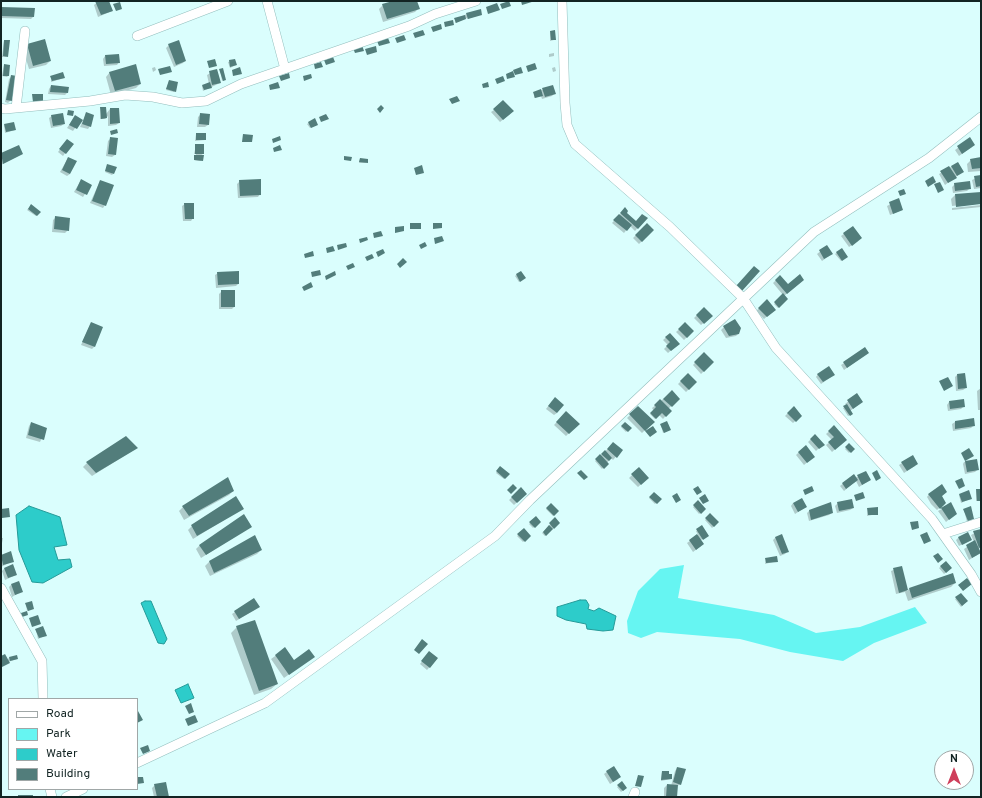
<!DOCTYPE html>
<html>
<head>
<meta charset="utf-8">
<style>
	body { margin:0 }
	#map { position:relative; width:982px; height:798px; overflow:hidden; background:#dafefd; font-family:Overpass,sans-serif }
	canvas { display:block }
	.frame { position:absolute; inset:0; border:2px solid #122423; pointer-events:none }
	.legend { position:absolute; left:8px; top:698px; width:130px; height:92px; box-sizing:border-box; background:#fff; border:1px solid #a0a7a7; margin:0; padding:5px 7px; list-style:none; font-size:12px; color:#122423 }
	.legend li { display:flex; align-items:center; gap:8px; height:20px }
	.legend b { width:20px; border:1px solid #a0a7a7 }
	.north { position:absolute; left:934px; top:750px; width:40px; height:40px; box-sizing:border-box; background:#fff; border:1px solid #a0a7a7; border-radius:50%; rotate:0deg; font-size:11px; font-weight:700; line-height:16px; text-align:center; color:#122423 }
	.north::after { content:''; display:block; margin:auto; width:14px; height:18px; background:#cf3f5b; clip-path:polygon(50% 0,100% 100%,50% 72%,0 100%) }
</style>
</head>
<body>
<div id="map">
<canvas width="982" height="798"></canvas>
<div class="frame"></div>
<ul class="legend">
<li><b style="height:5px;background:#fff"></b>Road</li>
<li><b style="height:11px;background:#66f5f2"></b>Park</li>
<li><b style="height:11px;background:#2dccca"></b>Water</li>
<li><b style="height:11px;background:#527d7b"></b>Building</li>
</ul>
<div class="north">N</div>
</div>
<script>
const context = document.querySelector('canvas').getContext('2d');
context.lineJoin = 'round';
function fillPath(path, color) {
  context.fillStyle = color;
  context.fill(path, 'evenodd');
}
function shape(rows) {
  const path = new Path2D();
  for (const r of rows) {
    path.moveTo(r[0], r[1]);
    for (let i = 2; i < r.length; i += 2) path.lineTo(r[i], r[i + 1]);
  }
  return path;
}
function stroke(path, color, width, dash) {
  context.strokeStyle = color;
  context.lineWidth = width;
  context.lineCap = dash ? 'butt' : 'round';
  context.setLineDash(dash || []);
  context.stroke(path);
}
fillPath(shape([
	[684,565,678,598,774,615,816,633,860,627,915,607,927,623,874,643,843,661,790,652,740,639,657,632,641,638,628,633,627,621,638,591,660,569]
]), '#66f5f2');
const water = shape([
	[29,506,60,517,67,545,54,547,58,560,70,559,72,567,43,583,32,582,19,550,16,515,29,506],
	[580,600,586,600,589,605,588,609,594,611,599,608,616,616,613,630,603,631,587,629,586,624,566,620,557,616,557,607,580,600],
	[145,601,151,601,167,639,164,644,158,643,141,603,145,601],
	[188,684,194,698,181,703,175,690,188,684]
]);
fillPath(water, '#2dccca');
stroke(water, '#259a98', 1);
fillPath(shape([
	[99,1,108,1,112,11,98,17,94,5],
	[396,1,416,1,419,8,415,12,383,22,379,9,383,5],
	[1,8,33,17,31,19,1,18],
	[467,14,480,15,467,19,467,18,455,23,455,19],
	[550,32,555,39,554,40,550,41],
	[4,41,7,56,6,57,2,57],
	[27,45,50,61,46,65,29,69,23,49],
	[169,45,185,61,183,63,174,67,166,48],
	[554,53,554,56,549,57,549,54],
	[105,56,119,62,117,65,104,66,103,59],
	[235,60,236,65,230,68,228,62],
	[4,65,8,76,7,77,2,76],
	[155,67,156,70,153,72,152,68],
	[555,67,556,71,553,72,552,68],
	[220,69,224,80,222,81],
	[216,70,220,83,203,91,202,86,209,84,207,75],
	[110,72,140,84,136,88,111,95,106,77],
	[12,76,11,100,8,103,5,102,9,79],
	[51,76,64,78,51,82],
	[169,81,175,91,174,92,166,90],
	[51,86,67,93,65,95,48,94,49,89],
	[552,86,555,93,552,96,542,99,541,96,534,98,534,93],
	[101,108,106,114,110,109,119,123,116,125,108,126,108,116,105,119,100,119],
	[494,110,510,114,500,122,491,112],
	[86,114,90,126,88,129,80,127],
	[201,114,209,115,208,125,205,127,197,127,198,117],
	[52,116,64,124,61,126,51,128,49,118],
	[73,119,81,120,73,131,67,128],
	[315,119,316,125,310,128,307,124],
	[4,125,15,130,5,133],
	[196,134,205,134,205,140,195,141],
	[111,138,115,155,112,157,106,156,108,141],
	[970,139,972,147,959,156,955,150],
	[65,143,72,144,63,156,58,152],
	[196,145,203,154,200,156,201,161,194,160,196,154,194,154],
	[18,146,22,154,1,165,1,154],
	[68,158,70,174,67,176,60,172],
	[981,158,981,171,968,172,967,164,971,160],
	[360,159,367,163,359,163],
	[957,163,961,173,945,185,939,174],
	[107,166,113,174,112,175,105,172],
	[981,176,981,188,974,189,972,180],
	[81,180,91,185,83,197,74,192],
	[100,181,105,205,103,208,90,203],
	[240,181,260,194,258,197,238,198,237,184],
	[955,184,970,188,967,191,953,193,952,187],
	[981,193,981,203,952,206,951,199,955,195],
	[898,200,902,210,890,215,887,206],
	[185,204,193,218,191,221,183,221,182,206],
	[31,205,40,212,36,216,27,210],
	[981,205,981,207,952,210,952,208],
	[625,209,625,213,636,222,646,219,635,231,630,226,624,233,612,223],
	[56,217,68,230,65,233,52,232,53,220],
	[647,224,653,230,639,244,633,238],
	[853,227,858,241,849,247,841,236],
	[827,246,829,256,822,261,817,254],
	[841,249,847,256,841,261,835,254],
	[520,272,523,279,519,282,515,276],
	[218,273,238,284,236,286,216,288,215,275],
	[780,276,788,285,801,282,784,296,787,299,778,308,774,304,783,295,773,283],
	[222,291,234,307,232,309,219,309,219,294],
	[767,301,774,310,764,319,756,311],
	[704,308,712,316,701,325,694,318],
	[91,323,94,347,92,349,81,345],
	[685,324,693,331,684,340,676,332],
	[724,327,738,334,736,336,726,338,721,330],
	[670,334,678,344,668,353,664,349,668,345,663,340],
	[704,353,713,362,701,374,693,365],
	[981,353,981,370,980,370,980,354],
	[865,355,844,370,841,365,844,363],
	[688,374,696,382,686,392,678,384],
	[818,374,831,377,821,384,816,377],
	[957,375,966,388,963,390,956,391,955,377],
	[981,388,981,410,978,410,977,391],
	[672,392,679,399,668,409,670,411,663,419,659,415,655,419,650,414,654,411,652,408],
	[856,395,859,404,850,411,852,414,848,416,843,408,847,406,845,404],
	[552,401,557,413,554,415,546,409],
	[949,402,964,406,961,409,948,411,947,405],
	[638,407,653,422,642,433,627,418],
	[793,408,801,416,793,423,785,416],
	[566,412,578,424,566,436,554,425],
	[955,422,974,425,971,428,953,431,952,424],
	[31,423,46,429,40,442,26,438,29,426],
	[625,423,630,428,626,432,621,427],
	[661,425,669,430,663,433],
	[834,427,843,442,832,452,826,445,832,440,826,434],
	[815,435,823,444,816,451,808,442],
	[613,444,621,451,613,460,611,458,602,469,595,461],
	[849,445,853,449,849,453,845,449],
	[137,448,92,476,83,467,87,463],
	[799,452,811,459,804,465,796,455],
	[976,460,978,469,975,472,965,474,963,464,964,462],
	[902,463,915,466,904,473,899,465],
	[500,467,508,474,504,479,496,473],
	[639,468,648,478,638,487,629,478],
	[866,472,870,480,867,482,859,487,856,481,844,491,840,486,853,475,855,478],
	[227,479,233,491,229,495,184,520,179,511,183,507],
	[521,489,526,494,514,505,509,500],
	[976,490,981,496,980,501,976,501],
	[946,492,941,497,945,503,937,510,931,504,927,497,929,494],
	[654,493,660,499,655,504,649,498],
	[959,495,970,499,961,503],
	[698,502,705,509,699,514,693,507],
	[793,503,806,507,795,514,791,506],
	[838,503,853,508,850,510,837,513,835,506],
	[951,504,953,516,946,522,938,511],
	[551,505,558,511,553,516,546,509],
	[242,509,193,539,188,530,192,526],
	[868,509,877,514,867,516],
	[810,510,832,513,829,515,809,521,807,513],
	[964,510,972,520,967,522],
	[710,515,718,522,712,528,705,520],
	[536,517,540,522,533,528,529,524],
	[555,519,559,523,545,536,542,533],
	[250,527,201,558,196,549,200,545],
	[702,527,707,536,701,540,701,546,693,552,687,543,698,535,696,531],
	[524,530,530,536,523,542,517,536],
	[981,530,981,548,978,549,977,555,969,560,964,549,974,542,971,535],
	[255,536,261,550,257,554,210,576,205,566,209,562],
	[776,537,787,552,785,554,780,556,773,540],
	[959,537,971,540,959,546,956,540],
	[1,538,3,538,2,543,1,544],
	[10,553,13,561,1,567,1,556],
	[766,559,777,561,765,564],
	[946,562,951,568,944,574,939,568],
	[901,567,907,591,909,589,955,583,951,587,908,601,905,592,896,594,891,571],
	[4,569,16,575,5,580,2,571],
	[11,585,22,591,12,597,9,587],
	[961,594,967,601,961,607,955,599],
	[26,604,32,609,27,611],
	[256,609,236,621,232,614,235,612],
	[237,627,277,684,271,689,254,695,231,633],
	[36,630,45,636,38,639],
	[285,649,293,661,313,657,284,678,271,659],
	[4,655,7,660,9,658,17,659,8,662,1,667,1,657],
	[427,655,437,659,427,670,420,664],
	[613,767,618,779,610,784,604,774],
	[677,768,681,784,677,786,676,797,664,797,664,788,667,785,671,786,675,771],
	[662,772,671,779,661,781],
	[622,783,626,788,621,792,617,787],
	[155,785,168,797,154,797,152,788]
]), '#0003');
fillPath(shape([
	[95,1,109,1,113,11,101,15],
	[393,1,417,1,420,9,387,19,382,4],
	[509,1,511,6,502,9,500,4],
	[521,1,535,1,522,5],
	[120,2,122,9,116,11,113,4],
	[497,3,500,10,488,14,486,7],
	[1,7,35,8,34,17,1,16],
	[481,9,482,15,468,19,466,13],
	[465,15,466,19,456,23,454,18],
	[453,20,454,25,445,27,444,22],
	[441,24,442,29,433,32,431,27],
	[423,30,425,35,415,38,413,33],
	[555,30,556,40,551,40,550,31],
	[404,35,406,40,397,43,395,38],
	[388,38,390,43,379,46,377,41],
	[45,39,51,61,33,66,27,44],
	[4,40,10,40,8,57,3,56],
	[179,40,186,61,176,65,168,44],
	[362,45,364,51,355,53,353,48],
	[376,46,377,52,367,55,365,49],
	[119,54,120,63,106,64,105,55],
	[333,57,335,62,326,65,324,60],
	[215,59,217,66,209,68,207,61],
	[235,59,237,65,230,67,229,60],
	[321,62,323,67,315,69,314,64],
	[535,63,537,69,528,72,526,66],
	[4,64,10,65,9,76,3,76],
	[136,64,141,84,115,91,109,72],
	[170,66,172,72,160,75,158,69],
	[240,67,242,74,233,76,232,70],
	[521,67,523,73,515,75,513,70],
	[223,68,226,80,223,81,219,69],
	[217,69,221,83,212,85,209,71],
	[513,71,515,77,507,79,506,74],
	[63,72,65,78,52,81,50,76],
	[289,73,290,78,281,81,279,76],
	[311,74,312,78,304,81,303,76],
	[11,75,17,76,12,101,6,100],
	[503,76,505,81,497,84,495,79],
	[169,80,178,82,176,92,166,89],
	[210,82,212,88,204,90,202,85],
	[278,82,280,88,270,90,269,85],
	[488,82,489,87,483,88,482,84],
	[51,85,69,87,68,93,50,92],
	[553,85,556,94,545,97,542,88],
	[541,89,543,96,535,98,533,92],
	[32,94,43,94,43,101,33,102],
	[457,96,460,101,452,104,449,99],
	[503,100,514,111,503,120,493,109],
	[381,105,384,108,380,113,377,109],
	[100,107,106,107,107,118,101,119],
	[110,108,119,108,120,123,110,124],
	[68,110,74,111,73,116,67,115],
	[86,112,94,115,91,127,82,124],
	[63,113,65,124,53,126,51,115],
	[200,113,210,114,209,125,199,124],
	[326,114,329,119,321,122,319,117],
	[75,115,83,120,77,129,69,125],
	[315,118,318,125,311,128,308,122],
	[14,122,16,130,6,132,4,124],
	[117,129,118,133,111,135,110,131],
	[196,133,206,133,206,140,196,140],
	[243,134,253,135,252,142,242,142],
	[280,136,281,140,273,143,272,139],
	[110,137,118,138,116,155,108,154],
	[970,137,975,145,962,154,957,146],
	[67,139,74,144,66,154,59,149],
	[195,144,204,144,204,154,195,154],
	[19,145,23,154,3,164,1,153],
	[280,145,282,150,274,152,273,148],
	[194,155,204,155,203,161,194,160],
	[344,156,352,157,351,161,344,160],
	[68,157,77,161,70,174,62,170],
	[981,157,981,168,972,169,970,159],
	[360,158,368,159,368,163,359,162],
	[958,162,964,172,957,176,951,166],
	[107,164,117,167,114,174,105,171],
	[422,165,424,173,416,175,414,168],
	[949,166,957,178,948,183,940,171],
	[981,175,981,186,976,187,974,176],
	[933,176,936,182,928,187,925,181],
	[81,179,92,185,87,195,76,190],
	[261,179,261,195,240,196,239,180],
	[100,180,114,185,106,206,92,201],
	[970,181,971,189,955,191,954,183],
	[940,182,944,190,938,193,934,184],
	[904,189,906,194,900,196,898,191],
	[981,192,981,204,956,207,955,194],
	[899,198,903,210,893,214,889,202],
	[184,203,194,203,194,219,185,219],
	[31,204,41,212,37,216,28,209],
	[625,207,628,211,627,213,636,221,642,214,648,218,638,229,620,213],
	[619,214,632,225,627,231,613,220],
	[55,216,70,218,69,231,54,229],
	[410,223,421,223,421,229,410,229],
	[433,223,442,223,442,228,433,229],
	[647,223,654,230,642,242,635,235],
	[404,226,404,231,395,233,395,227],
	[853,226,862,238,852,246,843,233],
	[381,231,383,236,374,238,373,233],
	[442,236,444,241,435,244,434,238],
	[367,237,368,240,360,243,359,239],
	[425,242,427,246,421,249,419,245],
	[346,243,347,247,338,250,337,245],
	[827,245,833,254,824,259,819,250],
	[333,246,335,251,327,253,326,248],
	[842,248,848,257,842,261,836,252],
	[383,249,385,253,378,257,376,252],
	[313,251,314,256,305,258,304,254],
	[372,254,374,258,367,261,365,257],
	[403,258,407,262,400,268,397,264],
	[353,263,355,267,348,270,346,266],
	[754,266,760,271,742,291,736,286],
	[320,270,321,275,312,277,311,272],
	[239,271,239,284,218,285,217,272],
	[335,271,336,275,326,280,325,276],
	[521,271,526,278,520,282,516,274],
	[800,274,804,280,787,294,775,280,780,275,788,284],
	[311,282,313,287,304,291,302,287],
	[221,290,235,290,235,307,221,307],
	[783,293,788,299,779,308,774,302],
	[767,299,776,310,767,317,758,308],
	[704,307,713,316,704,324,696,315],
	[735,319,741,328,739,334,729,336,723,326],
	[91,322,103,327,95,347,82,342],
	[685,322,694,331,687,338,678,329],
	[670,333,680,344,671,351,666,346,670,342,665,337],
	[865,347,869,353,847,368,843,362],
	[704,352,714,362,704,372,694,362],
	[829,366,835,375,823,382,817,374],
	[688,373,697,382,689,390,680,381],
	[965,373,967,388,958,389,957,374],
	[948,377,953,386,944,391,939,381],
	[672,390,680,399,672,407,663,399],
	[857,393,863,402,853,409,847,400],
	[555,397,564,405,557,413,548,406],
	[660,399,672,411,666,417,662,413,656,419,650,413,656,407,654,405],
	[964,399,965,407,950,409,949,401],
	[847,404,853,414,850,416,843,406],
	[638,406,655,422,645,431,629,414],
	[794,406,802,416,796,422,787,413],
	[566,411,580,424,569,434,556,422],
	[974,418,975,426,955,429,955,421],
	[667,421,671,430,664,433,660,424],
	[31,422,47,428,44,440,28,435],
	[625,422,632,428,628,432,621,426],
	[834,425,847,440,835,450,828,442,834,437,828,431],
	[653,426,657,432,650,437,645,431],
	[815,434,825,445,819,449,810,439],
	[126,436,138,448,96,473,86,462],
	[613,442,623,450,617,458,607,449],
	[849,443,855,449,851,453,845,447],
	[806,445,815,457,807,463,798,452],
	[969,448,974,456,965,461,977,459,979,470,967,472,965,461,961,453],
	[605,450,612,458,609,461,601,454],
	[600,454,609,464,604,469,595,459],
	[913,455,918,464,907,471,901,462],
	[500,466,510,474,505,479,496,471],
	[639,467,649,478,641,485,631,474],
	[581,470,588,477,584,480,577,473],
	[877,470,881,478,876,481,872,473],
	[866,471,871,480,862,485,857,475],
	[854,474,858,480,846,489,842,483],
	[228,477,234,491,189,516,182,506],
	[962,478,965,486,959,489,955,481],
	[513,484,517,488,511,494,507,490],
	[942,484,947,492,942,496,946,503,940,509,928,494],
	[698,486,702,492,697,495,693,489],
	[812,486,814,491,805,495,803,490],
	[521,487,527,494,517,503,511,497],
	[976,489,981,489,981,501,977,501],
	[969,490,972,499,962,502,959,494],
	[654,492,662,499,657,504,649,497],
	[863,492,865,498,856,501,854,495],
	[677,493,681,500,676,503,672,496],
	[705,494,709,501,703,504,699,498],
	[236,496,244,509,197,536,191,525],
	[802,498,807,507,798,512,793,503],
	[852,499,854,508,839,511,837,502],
	[698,500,706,509,701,514,693,505],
	[831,502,833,513,811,520,809,510],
	[951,502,957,514,949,520,941,508],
	[551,503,559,511,554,516,546,508],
	[971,506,974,519,968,521,963,509],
	[878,507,878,515,868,515,867,508],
	[9,508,10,517,2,518,1,509],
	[710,513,719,522,714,527,705,518],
	[244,514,252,527,206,555,199,545],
	[536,516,541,522,535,528,529,522],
	[555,517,560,523,554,529,549,523],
	[918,521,919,528,912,530,910,522],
	[549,525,553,529,546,536,543,532],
	[702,525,709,536,703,540,696,529],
	[524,528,531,536,525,542,517,534],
	[981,529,981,547,979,548,973,531],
	[927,532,931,541,924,544,920,535],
	[968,532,972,540,962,545,958,537],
	[697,534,704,544,696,550,689,540],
	[782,534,789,552,782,554,775,537],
	[255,535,262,550,214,573,209,561],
	[975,540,981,553,972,558,966,545],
	[11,551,14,562,3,565,1,555],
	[938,553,943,559,938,563,933,556],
	[777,556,778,562,766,563,765,558],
	[946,561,952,568,946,573,940,566],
	[13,564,17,575,8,578,4,568],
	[902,566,908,590,899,593,893,568],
	[953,573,956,583,912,598,909,588],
	[967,578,972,584,963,591,958,585],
	[19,581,23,592,15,595,11,584],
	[961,593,968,601,962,606,955,597],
	[254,598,260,607,239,619,234,611],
	[32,601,34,609,28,611,25,603],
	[27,611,28,615,22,617,21,613],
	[38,615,41,624,32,627,29,618],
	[255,620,278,684,259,691,236,626],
	[43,626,47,636,39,638,35,629],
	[422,639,428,644,419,654,414,650],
	[285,647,294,660,309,649,315,657,289,675,275,655],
	[429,651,438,658,430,668,421,661],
	[5,654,10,663,2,667,1,656],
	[17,655,18,659,10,661,9,657],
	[191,703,194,712,189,714,185,706],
	[137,711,138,711,143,720,137,723],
	[195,715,198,722,188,726,185,719],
	[148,745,150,751,143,754,140,748],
	[614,766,621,777,613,782,606,771],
	[677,767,686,769,681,785,673,782],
	[662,771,669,771,669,774,672,774,672,779,661,780],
	[638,775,644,776,641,787,635,786],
	[137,777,143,777,144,783,137,784],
	[622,781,627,788,623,791,617,785],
	[166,782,169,797,157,797,154,784],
	[667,784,678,785,677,797,666,797],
	[18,795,33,795,33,797,18,797]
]), '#527d7b');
const minor = shape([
	[267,1,285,69],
	[562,1,565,103,567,125,575,144,670,227,743,298,776,348,932,519,971,574,981,592],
	[137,36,228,1],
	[1,108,5,109,90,101,125,95,153,97,182,103,206,101,241,84,409,26,435,14,476,1],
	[16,108,25,31],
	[943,534,981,522],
	[1,588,42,661,43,699],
	[137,763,265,703,495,536,530,500,814,232,929,158,981,117],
	[50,789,52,797],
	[66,797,83,789],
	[633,797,635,792]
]);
stroke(minor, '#92bebd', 10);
stroke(minor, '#fff', 9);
</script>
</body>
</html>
